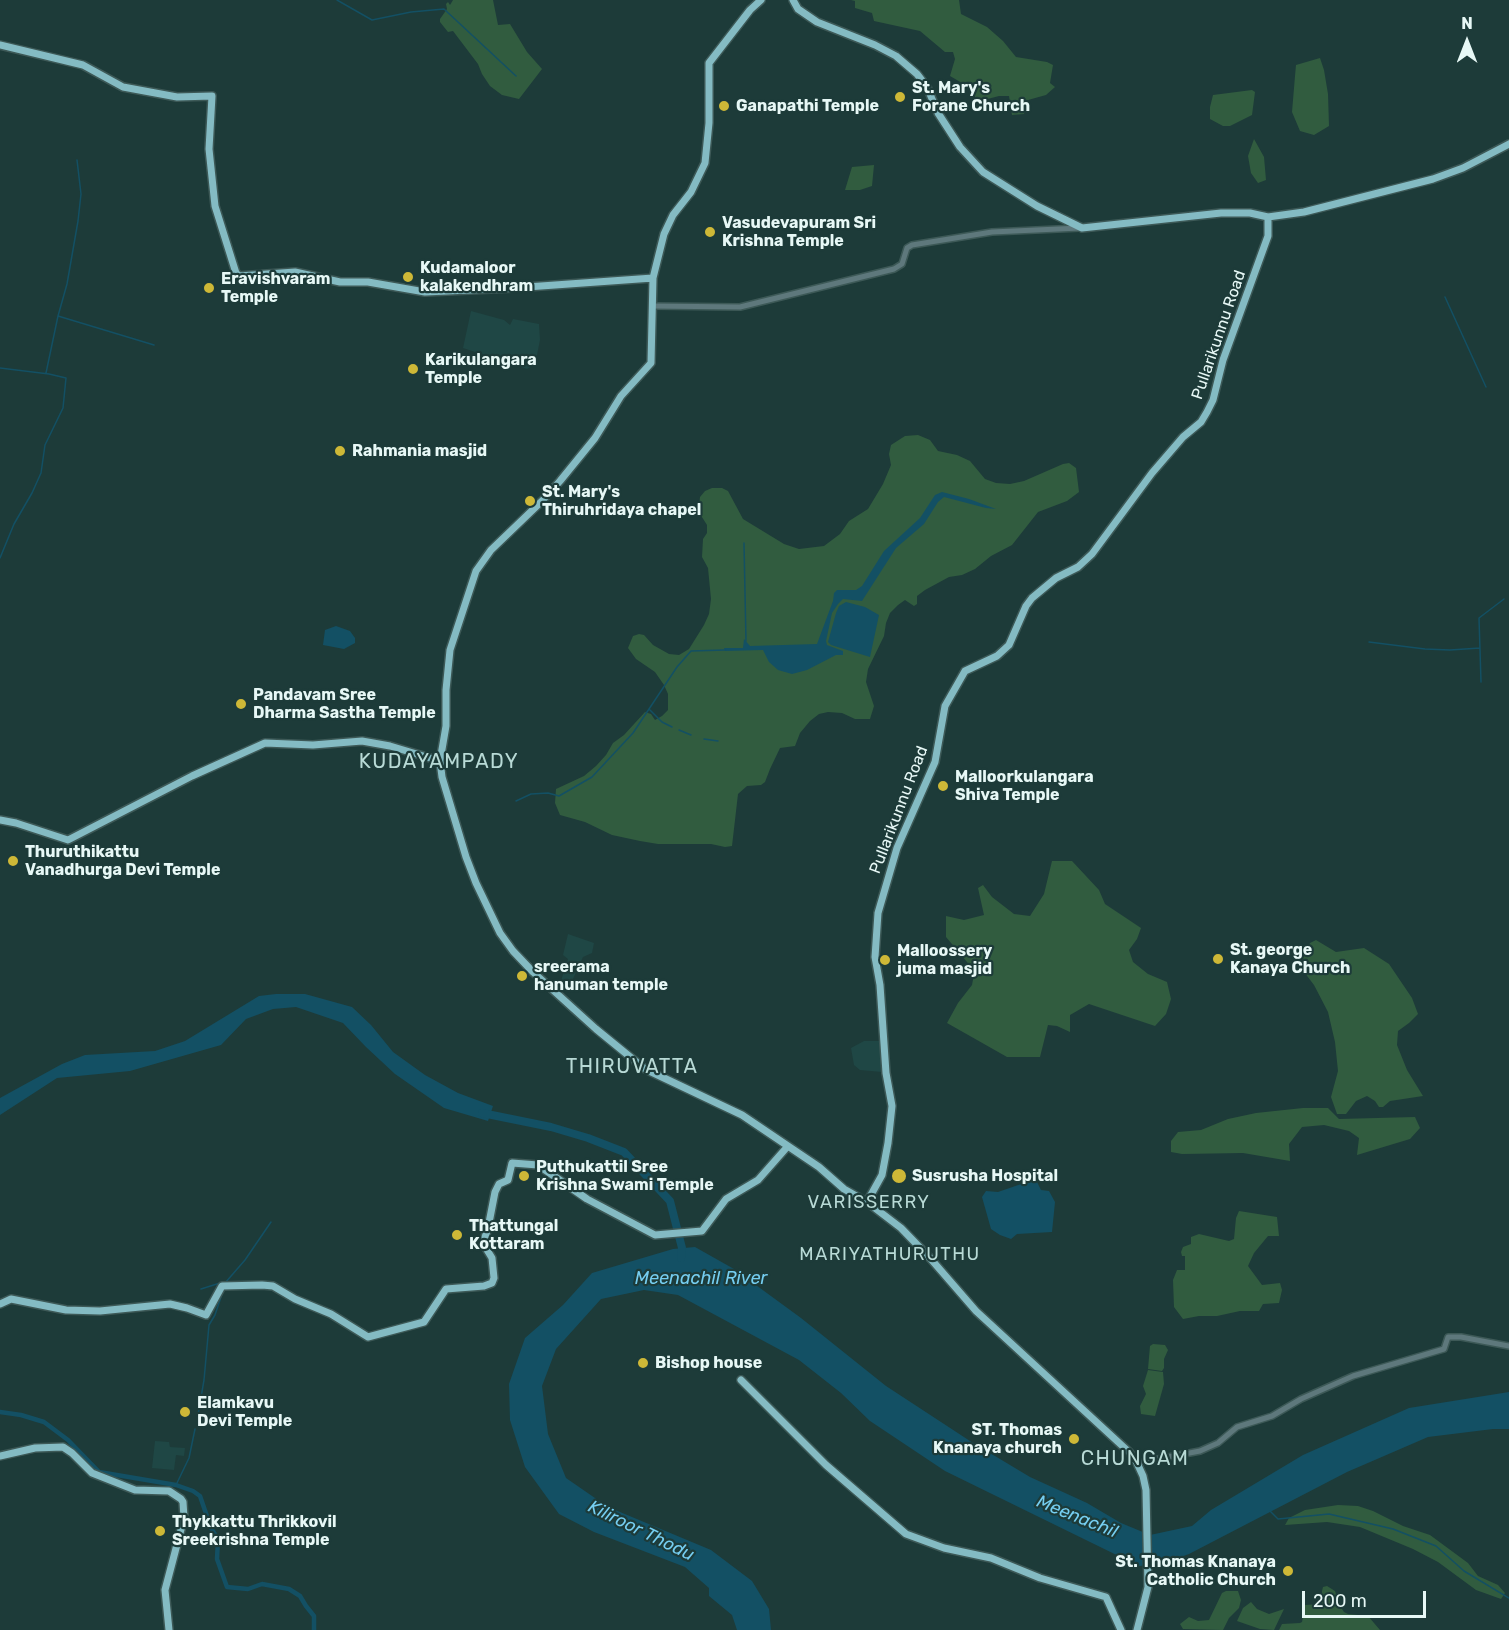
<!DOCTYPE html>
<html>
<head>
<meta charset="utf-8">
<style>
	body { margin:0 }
	#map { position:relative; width:1509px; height:1630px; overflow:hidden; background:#1d3b39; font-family:Rubik,sans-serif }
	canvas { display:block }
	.north { position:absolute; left:1437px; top:12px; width:60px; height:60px; -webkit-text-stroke:4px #1d3b39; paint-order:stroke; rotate:0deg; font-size:16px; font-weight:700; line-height:24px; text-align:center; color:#e7f8f6 }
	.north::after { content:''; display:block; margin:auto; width:21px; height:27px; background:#e7f8f6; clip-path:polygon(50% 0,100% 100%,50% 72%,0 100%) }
	.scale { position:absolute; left:1302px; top:1591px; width:124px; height:27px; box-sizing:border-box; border:3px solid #e7f8f6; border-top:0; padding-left:8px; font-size:18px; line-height:21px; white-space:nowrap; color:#e7f8f6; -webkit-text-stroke:4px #1d3b39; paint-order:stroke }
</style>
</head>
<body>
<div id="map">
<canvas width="1509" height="1630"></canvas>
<div class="north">N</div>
<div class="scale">200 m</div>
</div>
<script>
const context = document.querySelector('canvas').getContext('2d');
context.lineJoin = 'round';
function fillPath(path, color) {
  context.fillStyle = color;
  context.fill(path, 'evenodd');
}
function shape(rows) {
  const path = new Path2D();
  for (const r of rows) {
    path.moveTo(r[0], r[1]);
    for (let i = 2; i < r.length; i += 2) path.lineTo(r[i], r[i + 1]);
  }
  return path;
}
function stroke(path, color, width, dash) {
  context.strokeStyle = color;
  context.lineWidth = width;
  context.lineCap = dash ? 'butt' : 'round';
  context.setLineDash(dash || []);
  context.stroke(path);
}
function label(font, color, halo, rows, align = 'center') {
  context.font = font + ' Rubik,sans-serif';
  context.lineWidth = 4.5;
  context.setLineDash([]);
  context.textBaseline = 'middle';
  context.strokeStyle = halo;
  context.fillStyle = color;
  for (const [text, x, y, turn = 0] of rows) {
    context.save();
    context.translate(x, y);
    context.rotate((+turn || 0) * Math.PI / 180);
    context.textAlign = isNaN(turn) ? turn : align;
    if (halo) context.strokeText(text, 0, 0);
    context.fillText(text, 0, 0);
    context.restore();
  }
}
fillPath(shape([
	[471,311,504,320,510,325,513,319,539,324,540,340,535,365,527,369,463,348],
	[568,934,594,943,592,953,583,957,567,992,559,987,568,959,563,955],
	[864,1041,880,1041,882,1072,860,1070,854,1065,851,1048],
	[155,1441,169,1442,170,1447,185,1448,184,1456,176,1455,174,1470,152,1468]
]), '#1f4745');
fillPath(shape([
	[453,0,493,0,498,25,510,24,527,52,542,69,519,99,502,95,490,86,482,74,478,64,453,31,448,32,440,22,440,19,447,9,446,4,448,2,450,5],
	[851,0,959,0,961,14,987,27,1003,41,1016,57,1047,62,1053,65,1050,83,1055,87,1046,95,1028,100,1024,114,1012,115,1009,96,999,96,980,101,975,97,974,90,950,76,955,59,953,52,945,52,920,31,874,21,872,13,855,8,855,1],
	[1320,58,1324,70,1328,94,1329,126,1314,135,1300,131,1292,112,1295,76,1296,65],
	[1252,90,1255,92,1252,115,1230,126,1223,126,1210,119,1210,107,1213,95],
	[1254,139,1264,157,1266,180,1258,183,1251,173,1248,156],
	[874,165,872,186,860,190,845,190,852,167],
	[918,435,930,440,938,451,957,455,970,461,985,479,996,483,1010,484,1024,481,1063,464,1069,463,1076,468,1079,492,1067,501,1038,512,1012,545,991,556,975,569,962,575,949,577,925,590,917,596,917,604,914,606,905,600,898,605,890,613,886,623,884,636,868,669,866,682,874,706,870,719,855,719,842,713,828,712,819,714,810,721,800,733,795,746,780,748,770,769,765,782,761,785,747,786,738,794,732,846,725,847,711,844,658,844,640,841,612,835,585,822,560,815,555,803,556,789,584,776,596,766,606,755,613,743,624,735,645,712,651,714,655,720,662,716,668,710,668,694,664,685,655,672,636,659,628,648,633,636,639,634,644,635,653,645,669,654,679,655,689,649,704,625,709,614,711,599,708,568,702,557,703,539,707,533,707,525,700,514,699,506,700,497,705,491,712,488,722,488,728,491,743,519,784,544,799,549,824,546,840,534,849,521,868,509,883,484,891,465,889,454,891,445,905,436],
	[1052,861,1072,861,1099,890,1105,904,1141,928,1137,939,1129,950,1133,962,1148,974,1167,982,1171,999,1166,1014,1155,1026,1089,1004,1070,1015,1070,1032,1057,1026,1048,1025,1040,1057,1007,1057,947,1023,958,1003,972,985,974,974,967,962,946,937,946,916,964,920,984,915,978,888,983,885,992,897,1014,914,1030,916,1044,894],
	[1316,940,1336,952,1364,948,1389,964,1412,998,1418,1014,1409,1023,1398,1031,1397,1045,1407,1070,1423,1096,1390,1101,1383,1107,1379,1107,1375,1101,1367,1096,1356,1101,1346,1114,1337,1114,1331,1097,1338,1071,1335,1042,1328,1012,1314,985,1298,964,1310,943],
	[1303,1108,1328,1108,1339,1119,1415,1117,1420,1128,1410,1139,1357,1155,1359,1138,1349,1131,1324,1125,1302,1127,1289,1144,1290,1161,1243,1153,1182,1154,1171,1152,1171,1141,1178,1132,1201,1130,1228,1119,1256,1113],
	[1239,1211,1277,1217,1279,1236,1268,1236,1254,1253,1248,1266,1262,1285,1280,1283,1282,1290,1279,1303,1263,1304,1259,1311,1240,1311,1217,1316,1199,1316,1183,1319,1174,1307,1173,1280,1177,1270,1185,1270,1185,1256,1182,1256,1181,1252,1183,1247,1191,1244,1191,1237,1199,1234,1229,1241,1234,1239,1236,1218],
	[1153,1344,1165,1345,1168,1350,1164,1359,1164,1368,1162,1371,1148,1369,1150,1346],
	[1148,1370,1163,1372,1164,1384,1155,1416,1141,1414,1140,1406,1146,1394,1143,1386],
	[1338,1505,1358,1506,1373,1511,1403,1526,1430,1535,1468,1563,1478,1576,1498,1585,1505,1593,1501,1599,1476,1590,1438,1562,1413,1549,1360,1527,1327,1522,1285,1525,1289,1518,1305,1510],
	[1327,1586,1335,1591,1340,1606,1344,1612,1348,1614,1368,1616,1380,1630,1279,1630,1282,1624,1300,1623,1302,1622,1305,1605,1322,1604,1322,1591,1323,1587],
	[1226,1591,1238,1591,1241,1600,1239,1608,1229,1618,1223,1630,1183,1629,1180,1624,1189,1617,1198,1621,1209,1620,1222,1593],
	[1251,1602,1257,1609,1269,1614,1284,1609,1274,1630,1260,1629,1237,1621,1243,1608]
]), '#315c3f');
fillPath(shape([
	[942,492,969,499,996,509,986,508,944,497,938,502,924,524,896,548,862,601,843,599,838,604,832,613,826,641,827,645,843,651,843,655,836,655,807,670,792,674,778,670,769,662,763,650,725,651,724,648,743,648,744,639,750,646,817,644,833,601,834,593,837,590,856,590,862,586,884,551,920,518,935,495],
	[846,602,865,607,879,615,870,657,831,645,828,642,836,613,839,606],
	[336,626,350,631,355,638,355,643,344,649,323,645,325,630],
	[276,994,305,994,352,1007,371,1025,393,1052,425,1075,458,1093,493,1106,488,1121,444,1108,395,1074,366,1047,343,1023,296,1007,273,1009,246,1019,221,1045,130,1071,57,1078,0,1115,0,1098,62,1064,85,1055,155,1051,185,1041,259,996],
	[1027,1182,1037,1182,1041,1190,1049,1191,1055,1202,1052,1232,1017,1234,1011,1239,1000,1235,991,1229,982,1197,986,1191,998,1192],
	[695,1247,734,1269,801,1318,886,1386,970,1441,1030,1477,1087,1503,1121,1523,1150,1535,1192,1526,1211,1510,1303,1455,1409,1408,1509,1392,1509,1429,1493,1429,1428,1437,1347,1472,1189,1554,1161,1564,1139,1566,945,1471,870,1421,841,1393,799,1360,678,1295,644,1290,601,1299,556,1349,542,1386,548,1434,566,1478,608,1507,711,1550,752,1581,769,1609,771,1630,737,1630,732,1615,709,1596,709,1588,685,1567,594,1532,559,1514,525,1467,510,1420,509,1384,525,1338,563,1305,592,1273,673,1249]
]), '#135064');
stroke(shape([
	[337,0,372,20,411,12,444,9,516,76],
	[1445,297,1486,387],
	[58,316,154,345],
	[0,368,49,374,66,378,63,408,45,445,41,473,32,493,14,524,0,558],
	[46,373,58,316,67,284,78,221,81,194,77,160],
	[744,543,746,641],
	[1369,642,1425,649,1450,650,1480,648],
	[1481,682,1479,618,1504,599],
	[650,710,662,722,672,727],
	[679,730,691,735],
	[704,739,718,741],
	[516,801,531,794,548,793,559,796,592,777,633,733,677,667,691,651,725,650],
	[225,1283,245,1260,271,1222],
	[201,1289,220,1283],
	[197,1421,204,1380,209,1325,215,1315,223,1291],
	[176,1485,189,1458,195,1429],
	[1270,1511,1278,1519,1329,1514,1393,1529,1436,1546,1464,1571,1509,1598]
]), '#135064', 1.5);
stroke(shape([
	[0,1412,21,1415,44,1422,68,1440,99,1472,176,1485,193,1491,200,1496,211,1528,218,1539,217,1559,227,1587,248,1589,262,1584,289,1589,300,1596,306,1606,314,1616,314,1630]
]), '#135064', 4.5);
stroke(shape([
	[482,1113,551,1127,588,1138,624,1152,670,1201,682,1248,681,1258]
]), '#135064', 8);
const minor = shape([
	[652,306,740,307,894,269,902,264,907,248,912,245,992,232,1080,228],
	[1137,1463,1200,1451,1218,1443,1237,1427,1272,1416,1301,1399,1353,1376,1444,1349,1448,1337,1461,1337,1509,1346]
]);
const major = shape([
	[761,0,750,10,709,63,709,123,705,163,691,192,673,215,664,234,653,278,651,363,621,396,595,438,560,481,543,500,491,550,476,571,450,650,446,690,446,726,440,761,442,777,466,857,476,883,500,933,513,951,533,972,596,1029,645,1069,742,1115,819,1167,844,1189,867,1202,901,1228,930,1258,976,1311,1129,1452,1137,1463,1143,1476,1146,1490,1148,1587,1137,1630],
	[793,0,798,9,817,22,875,45,896,56,917,74,927,87,938,113,960,147,983,172,1037,206,1082,228,1221,213,1250,213,1268,217,1304,212,1433,179,1463,168,1509,144],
	[0,45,83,65,123,87,177,97,212,96,209,149,215,206,236,273,239,276,295,272,340,282,368,282,425,292,513,288,653,278],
	[0,820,16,823,68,840,192,776,265,743,313,745,362,741,390,746,440,761],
	[867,1202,882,1175,888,1143,892,1106,886,1073,880,985,875,957,878,913,897,848,935,762,945,706,965,671,997,656,1009,645,1026,606,1032,598,1056,578,1078,567,1092,554,1152,473,1183,437,1201,422,1207,412,1213,400,1223,360,1268,236,1268,217],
	[0,1304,11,1299,66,1310,100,1311,170,1304,187,1308,206,1315,222,1286,262,1285,273,1286,295,1299,331,1314,368,1337,424,1322,446,1289,484,1286,492,1283,494,1278,492,1258,484,1245,484,1240,488,1228,495,1192,499,1184,508,1180,512,1163,538,1165,587,1199,655,1235,702,1231,726,1199,758,1180,788,1146],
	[741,1380,826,1465,906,1534,944,1548,991,1558,1040,1578,1106,1597,1121,1630],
	[0,1456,35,1448,63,1447,72,1453,92,1473,135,1490,169,1491,181,1499,183,1502,184,1518,165,1590,169,1630]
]);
stroke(minor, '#3d5957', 8);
stroke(major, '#3d5957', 10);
stroke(minor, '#5e787c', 5);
stroke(major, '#84bbc3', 7);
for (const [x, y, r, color] of [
	[900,97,6,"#ceb837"],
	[724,106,6,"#ceb837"],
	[710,232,6,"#ceb837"],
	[408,277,6,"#ceb837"],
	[209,288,6,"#ceb837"],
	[413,369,6,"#ceb837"],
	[340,451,6,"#ceb837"],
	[530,501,6,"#ceb837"],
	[241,704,6,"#ceb837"],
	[943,786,6,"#ceb837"],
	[13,861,6,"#ceb837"],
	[1218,959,6,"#ceb837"],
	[885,960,6,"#ceb837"],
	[522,976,6,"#ceb837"],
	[524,1176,6,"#ceb837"],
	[899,1176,8,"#ceb837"],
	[457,1235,6,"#ceb837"],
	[643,1363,6,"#ceb837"],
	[185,1412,6,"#ceb837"],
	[1074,1439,6,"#ceb837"],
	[160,1531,6,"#ceb837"],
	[1288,1571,6,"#ceb837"]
]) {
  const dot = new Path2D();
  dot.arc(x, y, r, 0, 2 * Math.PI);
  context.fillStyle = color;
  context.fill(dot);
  stroke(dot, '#1d3b39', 2);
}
label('bold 16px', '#e7f8f6', '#1d3b39', [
	["St. Mary's",912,88],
	["Forane Church",912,106],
	["Ganapathi Temple",736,106],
	["Vasudevapuram Sri",722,223],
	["Krishna Temple",722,241],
	["Kudamaloor",420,268],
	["kalakendhram",420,286],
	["Eravishvaram",221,279],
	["Temple",221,297],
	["Karikulangara",425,360],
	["Temple",425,378],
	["Rahmania masjid",352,451],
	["St. Mary's",542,492],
	["Thiruhridaya chapel",542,510],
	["Pandavam Sree",253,695],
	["Dharma Sastha Temple",253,713],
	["Malloorkulangara",955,777],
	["Shiva Temple",955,795],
	["Thuruthikattu",25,852],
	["Vanadhurga Devi Temple",25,870],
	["St. george",1230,950],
	["Kanaya Church",1230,968],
	["Malloossery",897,951],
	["juma masjid",897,969],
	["sreerama",534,967],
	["hanuman temple",534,985],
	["Puthukattil Sree",536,1167],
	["Krishna Swami Temple",536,1185],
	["Susrusha Hospital",912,1176],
	["Thattungal",469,1226],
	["Kottaram",469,1244],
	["Bishop house",655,1363],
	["Elamkavu",197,1403],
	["Devi Temple",197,1421],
	["ST. Thomas",1062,1430,"right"],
	["Knanaya church",1062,1448,"right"],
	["Thykkattu Thrikkovil",172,1522],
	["Sreekrishna Temple",172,1540],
	["St. Thomas Knanaya",1276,1562,"right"],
	["Catholic Church",1276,1580,"right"]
], 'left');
label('16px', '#e7f8f6', '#1d3b39', [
	["Pullarikunnu Road",1219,335,-71],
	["Pullarikunnu Road",899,810,-69]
]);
context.letterSpacing = '1.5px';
label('18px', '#b8dad6', '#1d3b39', [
	["VARISSERRY",869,1203],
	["MARIYATHURUTHU",890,1255]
]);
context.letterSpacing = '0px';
label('italic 18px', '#75cef1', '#1d3b39', [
	["Meenachil River",701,1279],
	["Meenachil",1077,1517,22],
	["Kiliroor Thodu",641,1531,26]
]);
context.letterSpacing = '1.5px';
label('20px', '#b8dad6', '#1d3b39', [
	["KUDAYAMPADY",439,762],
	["THIRUVATTA",632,1067],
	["CHUNGAM",1135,1459]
]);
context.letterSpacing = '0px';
</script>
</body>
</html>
